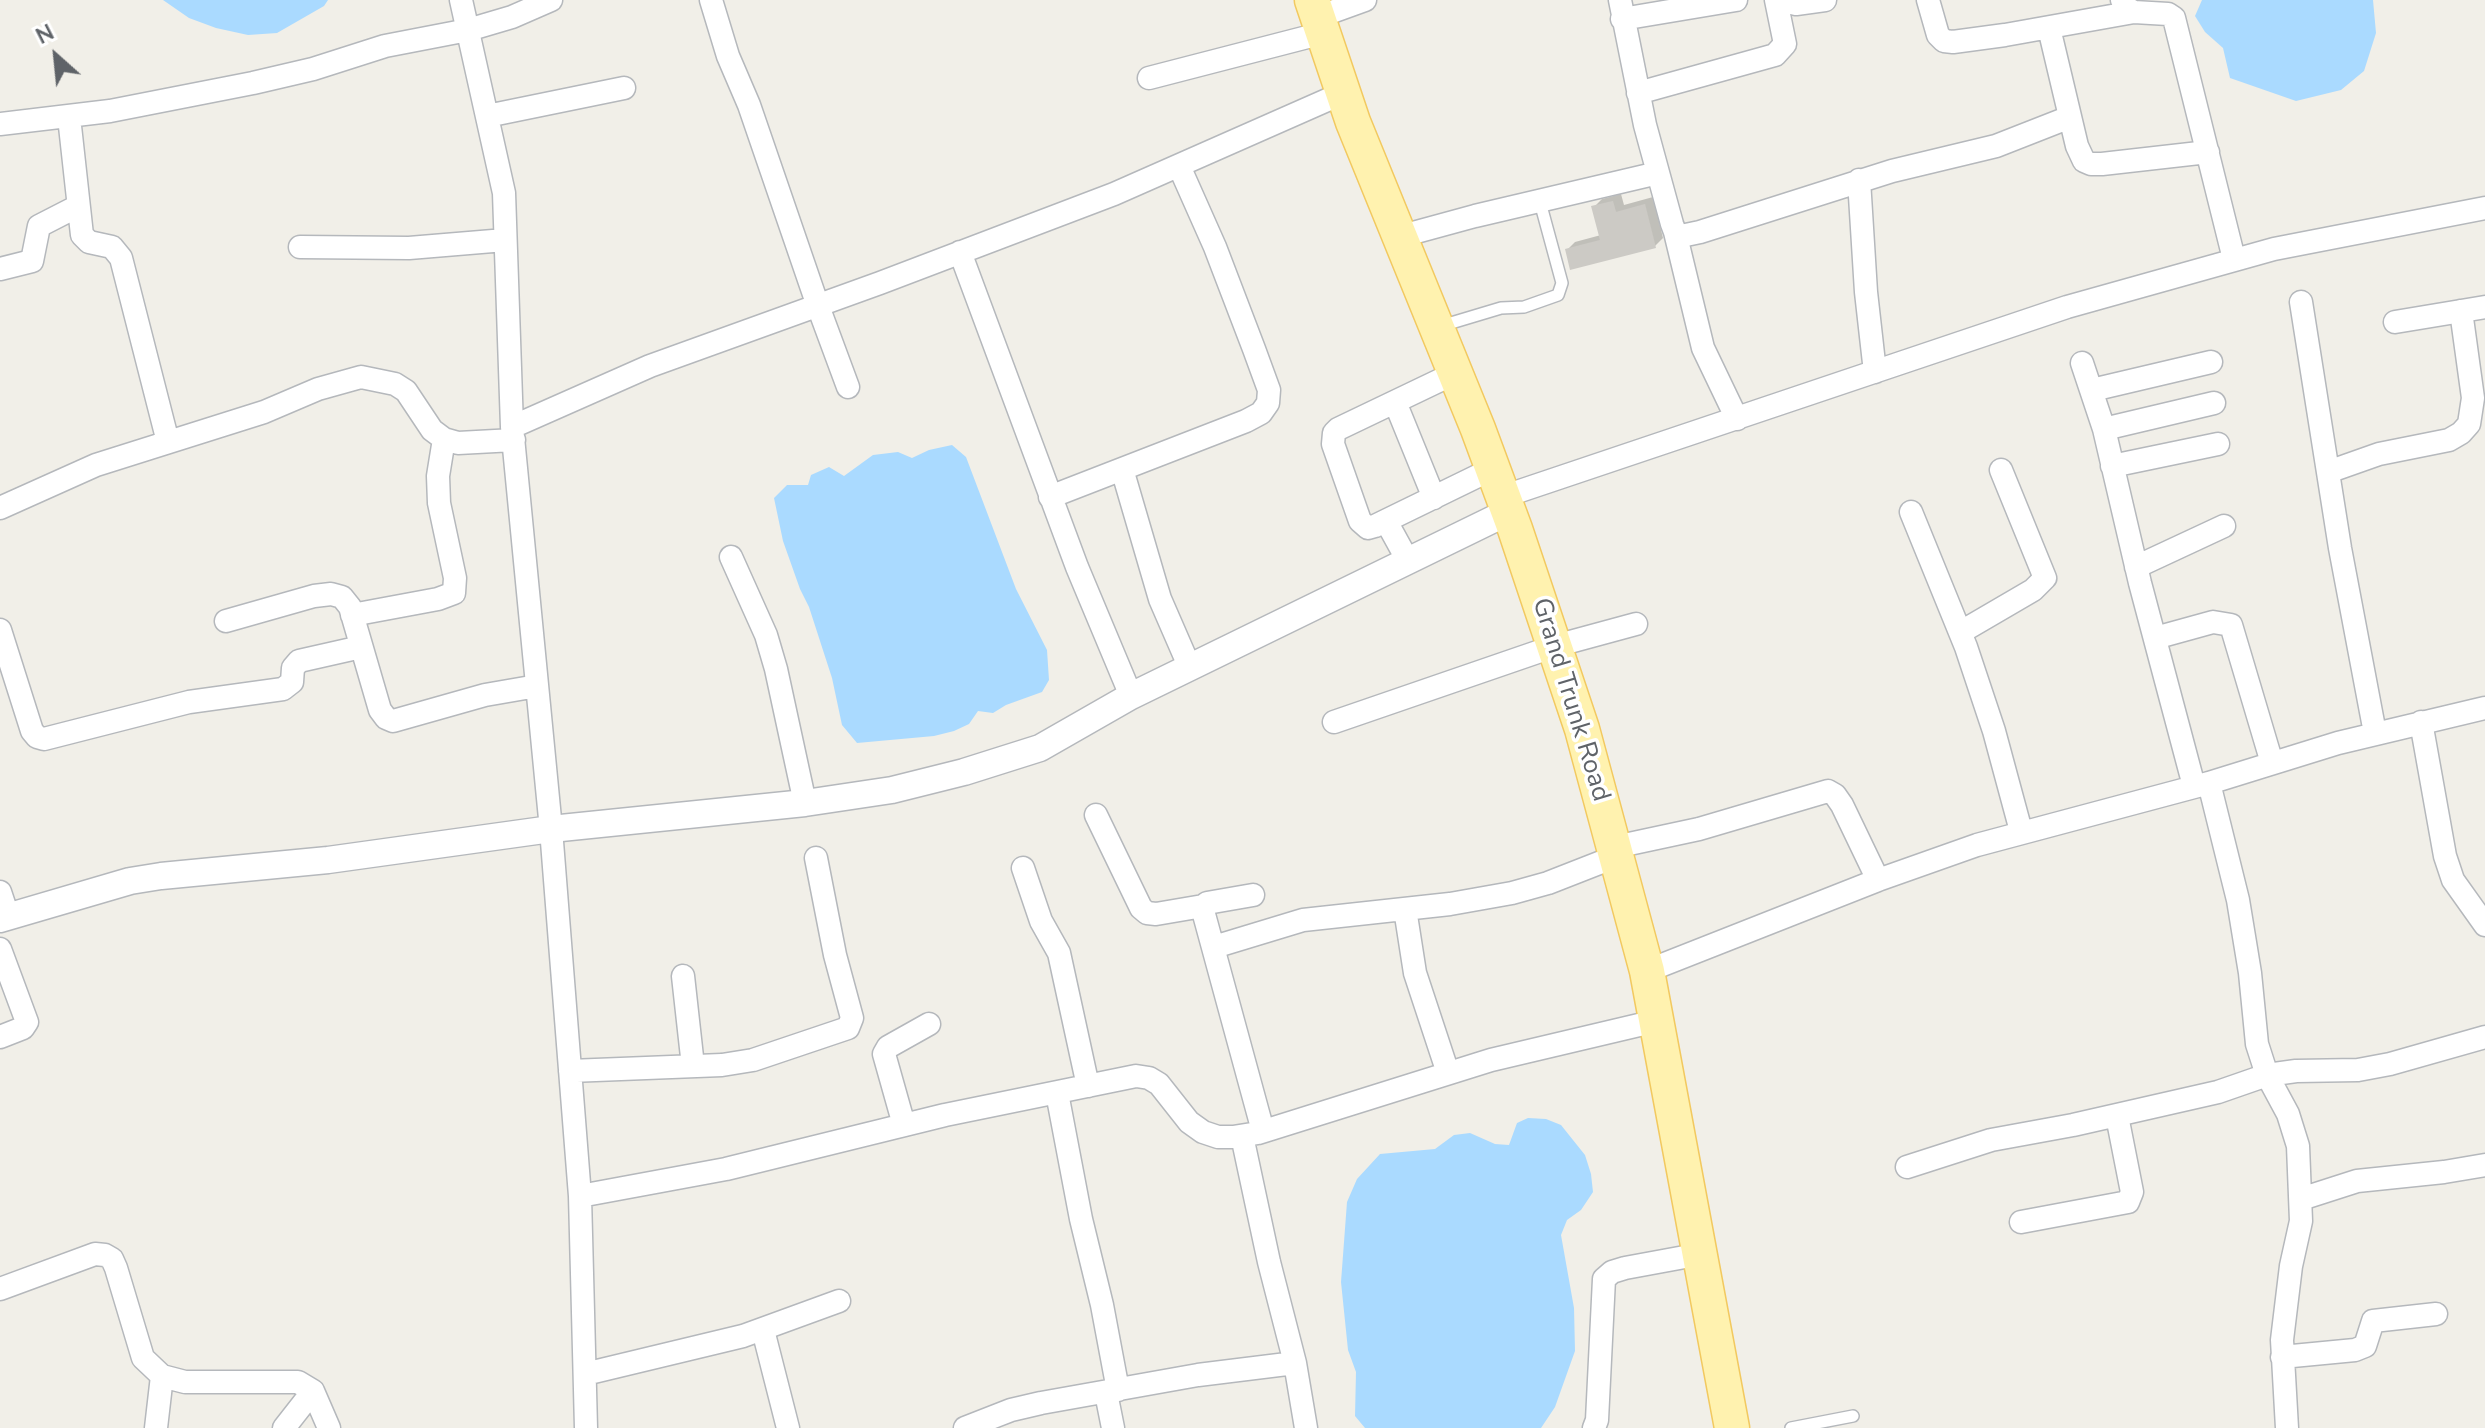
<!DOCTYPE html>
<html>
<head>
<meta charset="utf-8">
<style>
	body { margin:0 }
	#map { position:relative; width:2485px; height:1428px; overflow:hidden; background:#f1efe8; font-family:"Nunito Sans",sans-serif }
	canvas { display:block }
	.north { position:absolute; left:16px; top:16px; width:80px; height:80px; -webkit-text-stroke:6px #fff; paint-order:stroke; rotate:333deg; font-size:22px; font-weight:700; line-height:32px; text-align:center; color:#5f6368 }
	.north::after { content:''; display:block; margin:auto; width:28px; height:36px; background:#5f6368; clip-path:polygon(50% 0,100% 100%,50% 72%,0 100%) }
</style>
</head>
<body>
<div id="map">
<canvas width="2485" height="1428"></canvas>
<div class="north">N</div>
</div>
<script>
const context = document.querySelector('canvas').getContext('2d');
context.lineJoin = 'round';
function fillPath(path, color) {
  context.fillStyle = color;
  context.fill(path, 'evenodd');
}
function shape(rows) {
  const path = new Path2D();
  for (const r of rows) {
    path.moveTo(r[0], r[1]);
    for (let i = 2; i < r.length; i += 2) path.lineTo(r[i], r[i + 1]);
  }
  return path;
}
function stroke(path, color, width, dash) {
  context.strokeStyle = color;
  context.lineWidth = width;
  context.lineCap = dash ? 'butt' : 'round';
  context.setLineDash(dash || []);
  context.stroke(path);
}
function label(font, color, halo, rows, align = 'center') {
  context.font = font + ' "Nunito Sans",sans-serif';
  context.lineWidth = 7;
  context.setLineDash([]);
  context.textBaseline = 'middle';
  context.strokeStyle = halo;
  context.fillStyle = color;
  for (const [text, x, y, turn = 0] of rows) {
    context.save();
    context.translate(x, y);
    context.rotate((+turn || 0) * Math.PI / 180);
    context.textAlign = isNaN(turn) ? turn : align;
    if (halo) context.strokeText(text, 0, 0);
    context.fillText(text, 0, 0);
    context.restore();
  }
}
fillPath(shape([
	[163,0,328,0,324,6,277,33,248,35,216,28,189,18],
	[2202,0,2373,0,2376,33,2364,71,2341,90,2296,101,2230,78,2223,48,2205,32,2195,16],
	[952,445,966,457,1016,589,1047,650,1049,680,1042,692,1006,705,993,713,978,711,969,724,954,731,934,736,857,743,842,725,832,678,809,607,800,589,783,541,774,498,787,485,808,485,811,475,829,467,844,476,873,455,898,452,912,458,929,450],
	[1528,1118,1546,1119,1561,1125,1585,1155,1591,1174,1593,1192,1581,1210,1567,1220,1561,1235,1574,1308,1575,1351,1555,1407,1541,1428,1365,1428,1355,1416,1356,1372,1348,1350,1341,1282,1347,1202,1357,1179,1380,1154,1435,1149,1454,1135,1470,1133,1495,1144,1509,1145,1517,1123]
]), '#aadaff');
fillPath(shape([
	[1621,194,1624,205,1653,197,1663,238,1655,246,1567,250,1575,242,1601,235,1594,207,1602,199]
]), '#0003');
fillPath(shape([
	[1613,201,1616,212,1645,204,1656,248,1570,270,1565,249,1600,240,1591,206]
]), '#cccac5');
const service = shape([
	[1441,326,1501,308,1524,307,1558,295,1562,283,1540,202],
	[1791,1428,1853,1416]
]);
const minor = shape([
	[461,0,504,193,512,427,551,829,580,1196,586,1428],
	[711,0,728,56,749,105,818,306,848,387],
	[1620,0,1645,125,1672,224,1675,232,1681,236,1700,232,1892,171,1996,146,2070,117],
	[1779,0,1796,4,1825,0],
	[1928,0,1938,35,1944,41,1953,42,2005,35,2134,12],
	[2122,0,2125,7,2134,12,2168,14,2174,18,2234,259],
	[1318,17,1365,0],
	[1622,19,1736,0],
	[2049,28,2077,146,2084,161,2091,164,2102,164,2208,152],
	[1149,78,1323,33],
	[1638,93,1775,55,1785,44,1776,0],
	[487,116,624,88],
	[69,117,82,235,89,242,112,247,121,258,168,442],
	[0,124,110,111,253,83,313,69,385,46,468,30,512,17,551,0],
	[1859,180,1866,292,1875,372],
	[1675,232,1703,348,1737,419],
	[1398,237,1475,216,1658,173],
	[300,247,409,248,505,240],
	[960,252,1077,567,1131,696],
	[0,269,32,261,39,226,78,206],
	[2301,302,2340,548,2375,733],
	[2395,322,2485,307],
	[2082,363,2104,429,2140,583,2194,786],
	[1455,373,1338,429,1334,433,1333,444,1360,521,1368,528,1375,526,1492,469],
	[2092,390,2211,362],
	[1395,402,1434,498],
	[512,427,650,366,880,283,1114,194,1343,93],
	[2104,429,2214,403],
	[2112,466,2218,444],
	[1122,469,1160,599,1190,668],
	[2328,472,2379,454,2449,440,2461,433,2469,424,2473,398,2461,311],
	[1050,497,1246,421,1261,413,1268,403,1269,390,1254,349,1215,247,1179,166],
	[1502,497,2067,307,2274,249,2485,208],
	[0,508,96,465,264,412,318,389,361,377,395,384,406,391,432,430,444,439,458,443,514,440],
	[1911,512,1966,647,1994,731,2021,831],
	[1386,521,1408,561],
	[731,557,766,635,776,669,805,803],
	[2136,567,2224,526],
	[352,615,438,599,454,593,455,578,439,503,438,476,444,439],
	[226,621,314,596,331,594,342,597,350,607,380,710,386,718,393,721,485,695,537,686],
	[0,630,32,731,37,737,44,739,189,702,283,689,292,682,293,668,299,661,361,647],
	[1961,632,2033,590,2045,578,2001,470],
	[2155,638,2213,622,2231,625,2272,763],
	[1334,722,1555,646,1636,624],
	[2421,722,2445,856,2453,880,2485,925],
	[2209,783,2238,900,2250,973,2257,1044,2267,1075,2288,1114,2298,1146,2301,1221,2291,1266,2282,1340,2287,1428],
	[1096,815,1141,908,1147,913,1156,914,1203,906],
	[1615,847,1699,829,1828,791,1835,795,1842,805,1878,880],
	[1023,868,1041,921,1059,953,1088,1086],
	[0,892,8,916],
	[1253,895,1207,903,1202,907,1263,1131],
	[1405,909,1415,973,1448,1073],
	[1214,947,1303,920,1450,904,1512,893,1548,883,1617,856],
	[0,949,27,1022,23,1028,0,1037],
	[1647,971,1878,880,1977,845,2209,783,2338,743,2485,708],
	[683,976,693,1066],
	[570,1071,722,1065,753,1060,848,1028,852,1018,835,955,816,858],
	[1057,1093,1081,1219,1102,1305,1118,1390],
	[904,1125,884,1054,888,1047,929,1024],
	[1242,1136,1269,1262,1295,1363,1306,1428],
	[1907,1167,1991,1140,2073,1125,2218,1092,2267,1075,2296,1071,2358,1070,2390,1064,2485,1037],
	[580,1196,726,1169,945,1115,1136,1076,1149,1078,1159,1084,1189,1122,1203,1132,1218,1137,1233,1137,1258,1133,1491,1060,1656,1021],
	[2301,1199,2357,1181,2444,1172,2485,1165],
	[2021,1222,2128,1202,2132,1192,2117,1116],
	[0,1289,95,1254,105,1255,112,1259,116,1268,143,1358,162,1376,185,1382,298,1382,313,1391,329,1428],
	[763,1330,788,1428],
	[2282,1357,2355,1350,2365,1346,2373,1321,2436,1314],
	[585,1374,743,1336,839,1301],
	[1106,1393,1113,1428],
	[156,1428,162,1376],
	[284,1428,313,1391],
	[965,1428,1011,1410,1041,1403,1198,1375,1295,1363],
	[1594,1428,1597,1420,1604,1279,1612,1272,1625,1268,1701,1254]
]);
const tertiary = shape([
	[0,919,130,881,161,876,328,860,551,829,805,803,892,790,964,772,1040,748,1131,696,1508,512]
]);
const primary = shape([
	[1312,0,1353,122,1478,429,1515,529,1582,729,1647,971,1732,1428]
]);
stroke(service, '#b5b8bc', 14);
stroke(minor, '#b5b8bc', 25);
stroke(tertiary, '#b5b8bc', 29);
stroke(primary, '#f2c960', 37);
stroke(service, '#fff', 11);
stroke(minor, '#fff', 22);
stroke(tertiary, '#fff', 26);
stroke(primary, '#fff2af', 34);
label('26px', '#5f6368', '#fff', [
	["Grand Trunk Road",1570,700,73]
]);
</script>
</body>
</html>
